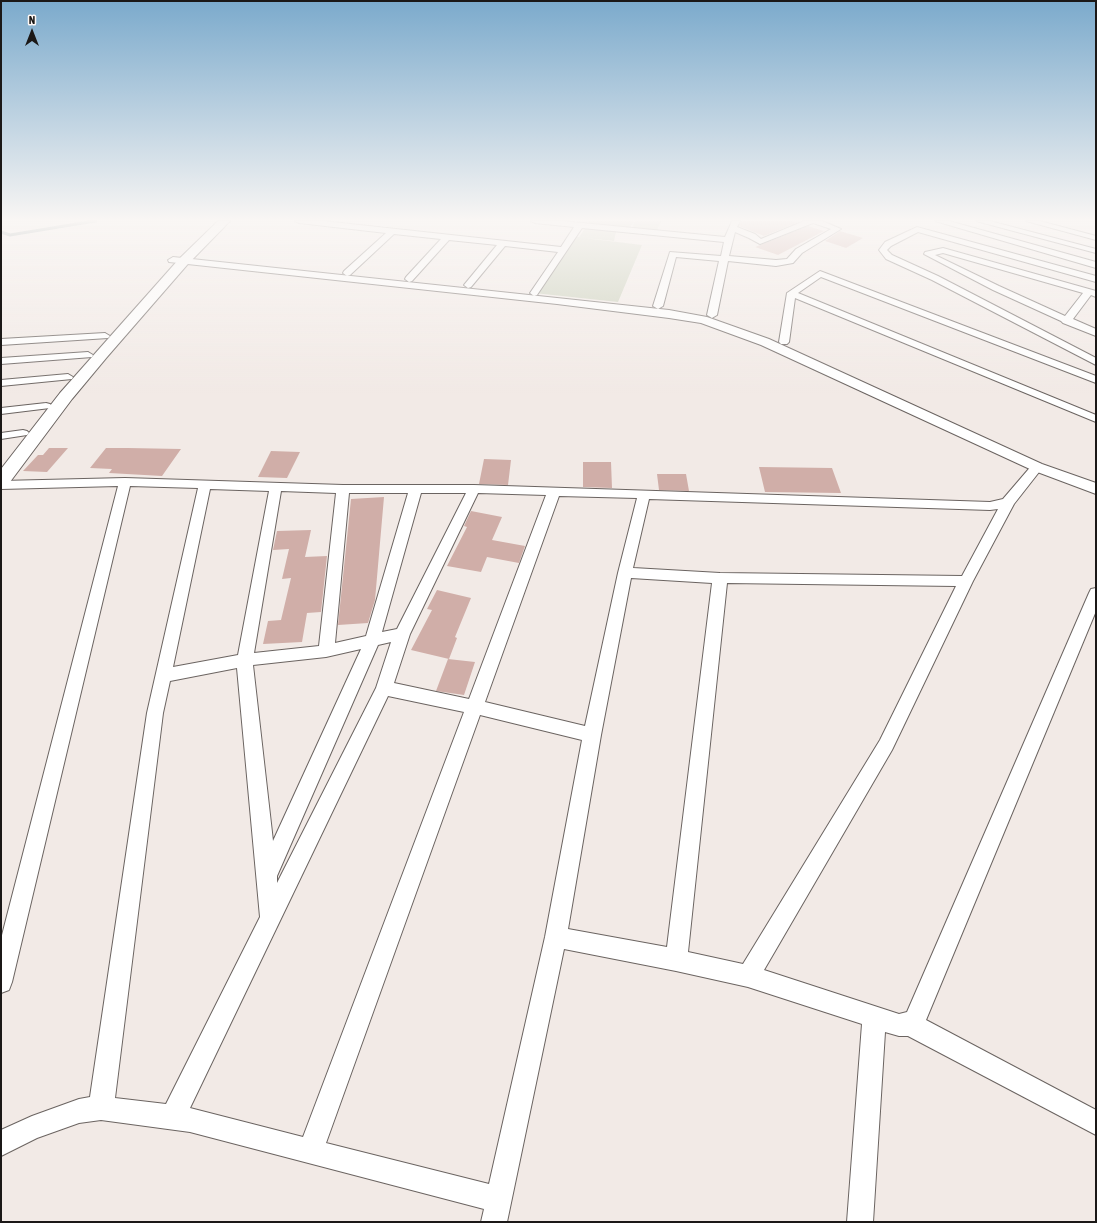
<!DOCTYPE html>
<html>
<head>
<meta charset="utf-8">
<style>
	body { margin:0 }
	#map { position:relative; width:1097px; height:1223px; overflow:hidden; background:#f2eae6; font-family:"Asap Condensed",sans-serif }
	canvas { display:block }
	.frame { position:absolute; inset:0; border:2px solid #1b1817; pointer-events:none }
	.north { position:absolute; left:12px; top:12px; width:40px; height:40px; -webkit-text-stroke:3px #fef8f5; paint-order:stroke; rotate:0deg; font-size:11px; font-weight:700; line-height:16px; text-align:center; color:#1b1817 }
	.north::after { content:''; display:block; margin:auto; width:14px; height:18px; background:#1b1817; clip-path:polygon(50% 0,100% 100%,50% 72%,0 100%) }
</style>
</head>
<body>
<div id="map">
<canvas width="1097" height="1223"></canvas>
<div class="frame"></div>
<div class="north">N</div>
</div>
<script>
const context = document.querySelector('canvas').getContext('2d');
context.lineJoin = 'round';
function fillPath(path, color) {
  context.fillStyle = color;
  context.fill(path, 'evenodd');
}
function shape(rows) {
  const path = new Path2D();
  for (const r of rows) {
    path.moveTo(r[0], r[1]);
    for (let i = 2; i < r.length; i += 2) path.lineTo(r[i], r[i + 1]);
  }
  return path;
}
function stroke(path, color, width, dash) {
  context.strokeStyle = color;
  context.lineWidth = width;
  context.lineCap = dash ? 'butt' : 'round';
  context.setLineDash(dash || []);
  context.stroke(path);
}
fillPath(shape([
	[590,221,634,221,630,228,617,228,614,241,584,238,642,245,618,302,534,293,572,236,579,237],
	[635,221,661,221,657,231,632,228]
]), '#c7cdb7');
stroke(shape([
	[1,232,10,235,95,221]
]), '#5d7479', 3);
fillPath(shape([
	[741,221,791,221,796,223,764,236,739,226],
	[808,226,824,231,778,255,755,247],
	[840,231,863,238,846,248,825,241],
	[49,448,68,448,47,472,23,471,38,455,43,455],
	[106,448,128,448,181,449,162,476,109,473,112,469,90,468],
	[271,451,300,452,287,478,258,477],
	[484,459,511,460,508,485,479,484],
	[583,462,611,462,612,488,583,487],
	[759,467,832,468,841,493,765,492],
	[657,474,686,474,689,491,659,490],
	[384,497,375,600,368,623,338,625,351,499],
	[471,511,502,517,492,540,525,546,519,563,487,557,481,572,447,566,467,527,464,526],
	[311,530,305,557,327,556,321,612,307,613,302,642,263,644,268,621,281,620,291,578,282,579,289,549,273,550,277,531],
	[437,590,471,598,455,637,457,638,449,659,411,650,432,610,427,609],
	[448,659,475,662,464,695,436,691]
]), '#d0aea8');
const minor = shape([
	[295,221,323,221,561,247,574,227,535,223,531,221,562,221,725,237,732,221,740,221,737,227,755,234,761,239,804,221,822,221,841,229,802,253,793,263,776,266,728,261,717,315,712,318,707,315,719,261,676,257,663,306,658,309,653,306,670,252,721,256,724,242,582,228,537,295,534,296,530,293,558,252,505,246,471,287,468,288,464,285,497,245,449,240,412,281,409,282,405,279,406,277,441,239,394,234,350,275,347,276,343,273,344,271,386,233,299,223,295,221],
	[813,223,831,229,796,249,787,259,776,260,729,256,735,232,749,238,760,244,813,223],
	[935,221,949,221,1096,262,1096,268,935,221],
	[976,221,990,221,1096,249,1096,253,976,221],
	[1026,221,1040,221,1096,236,1096,240,1026,221],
	[917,227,1096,276,1096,282,918,232,891,246,887,250,892,255,938,276,1096,358,1096,365,932,280,886,259,879,250,885,242,917,227],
	[943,248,1096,291,1096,297,1091,295,1073,319,1096,329,1096,336,1063,323,1061,321,993,290,924,254,925,252,943,248],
	[943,253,1083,293,1065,316,999,286,935,255,943,253],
	[820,271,1096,376,1096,383,821,277,798,293,1096,415,1096,422,795,298,789,342,787,344,781,344,779,342,787,293,820,271],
	[105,333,110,336,108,338,1,345,1,339,105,333],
	[88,352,93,355,92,357,1,364,1,358,88,352],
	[68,374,73,377,72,379,1,386,1,380,68,374],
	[46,403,50,404,52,406,50,408,1,414,1,408,46,403],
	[23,430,27,431,29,433,27,435,1,439,1,433,23,430],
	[1037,463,1041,464,1043,467,1014,504,973,581,892,750,764,970,899,1014,907,1012,1089,593,1091,589,1096,588,1096,611,926,1020,1096,1110,1096,1135,908,1036,899,1036,885,1032,873,1222,847,1222,862,1024,748,987,676,971,564,949,507,1222,481,1222,484,1209,190,1132,101,1120,79,1123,37,1138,1,1156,1,1130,32,1116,79,1099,90,1097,147,713,198,488,130,486,12,982,9,990,1,993,1,939,118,486,1,489,1,481,125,478,343,485,474,485,990,502,1003,499,1033,464,1037,463],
	[210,489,269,491,238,655,173,667,210,489],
	[281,491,336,493,319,646,254,653,281,491],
	[349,493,408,493,366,636,335,643,349,493],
	[421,493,466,493,397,629,382,632,421,493],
	[478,493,546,495,469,699,394,683,410,634,478,493],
	[559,496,637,498,618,573,585,726,485,702,559,496],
	[649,499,990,510,998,509,962,576,720,573,633,568,649,499],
	[631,578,712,583,667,947,568,929,601,735,631,578],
	[727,583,956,586,880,740,743,964,688,952,727,583],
	[391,642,376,688,277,883,277,876,378,645,391,642],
	[361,649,273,841,253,665,326,657,361,649],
	[237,668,260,917,166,1104,115,1098,163,713,170,681,237,668],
	[388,696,464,712,303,1137,190,1108,388,696],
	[480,715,582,740,545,937,489,1184,326,1143,480,715]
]);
const tertiary = shape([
	[173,257,557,298,669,310,707,317,769,339,1042,464,1096,483,1096,494,1032,470,761,345,701,323,669,318,557,304,169,262,168,260,173,257]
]);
const secondary = shape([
	[218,221,230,221,187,265,107,357,72,399,7,486,1,488,1,469,60,393,179,259,218,221]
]);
stroke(minor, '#6b6461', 2);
stroke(tertiary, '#6b6461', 2);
stroke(secondary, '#6b6461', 2);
fillPath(minor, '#fff');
fillPath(tertiary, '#fff');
fillPath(secondary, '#fff');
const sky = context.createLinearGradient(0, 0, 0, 393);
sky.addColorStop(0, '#7baacc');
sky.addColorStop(0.56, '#f9f6f4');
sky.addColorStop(1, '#f9f6f400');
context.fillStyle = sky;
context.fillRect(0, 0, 1097, 393);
</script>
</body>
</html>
